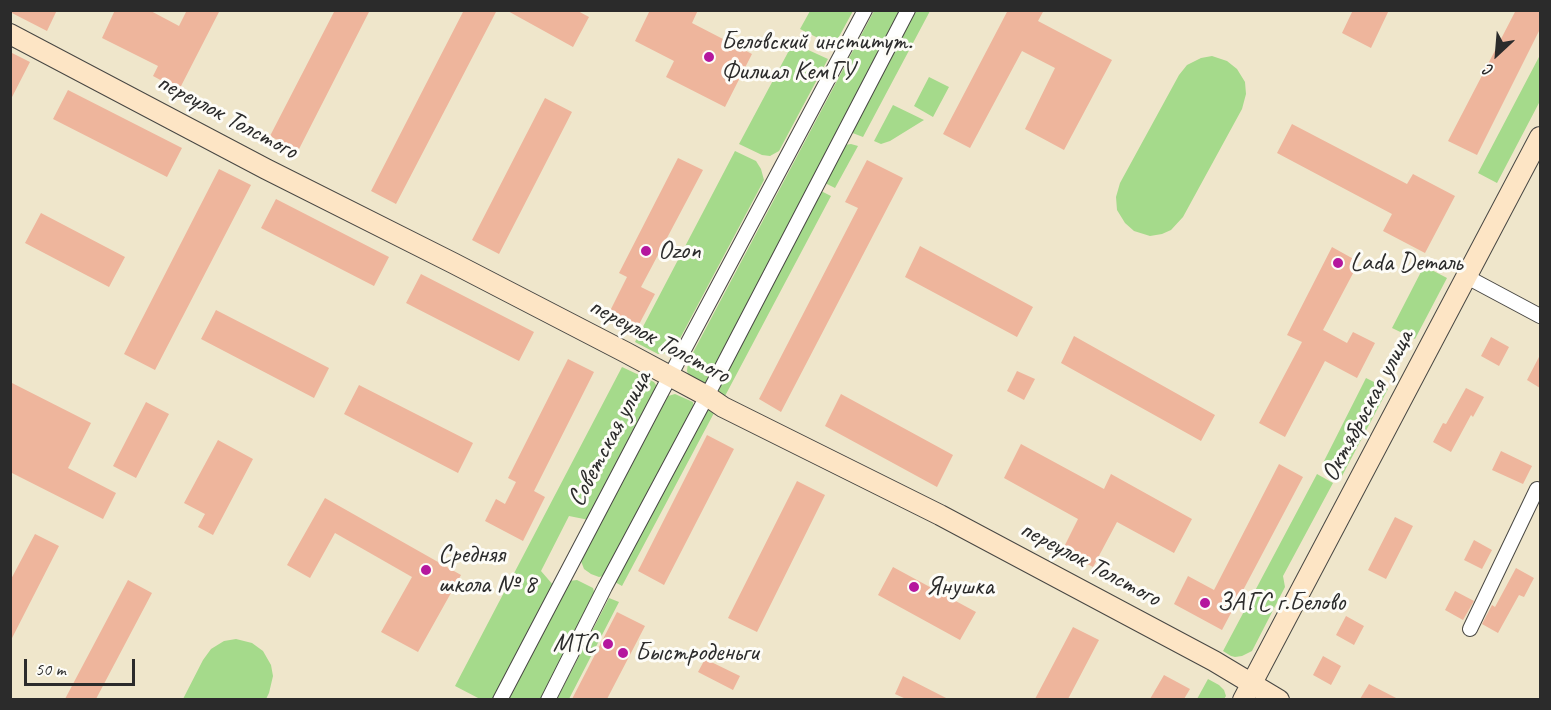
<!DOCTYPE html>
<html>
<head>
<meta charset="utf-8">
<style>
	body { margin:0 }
	#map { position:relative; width:1551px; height:710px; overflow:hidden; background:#efe6cb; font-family:Caveat,sans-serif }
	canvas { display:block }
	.frame { position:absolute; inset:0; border:12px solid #2b2b2b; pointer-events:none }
	.north { position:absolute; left:1467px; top:24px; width:60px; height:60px; -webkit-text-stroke:4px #fdfcf7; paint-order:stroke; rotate:206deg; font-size:16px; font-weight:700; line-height:24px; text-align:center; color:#2b2b2b }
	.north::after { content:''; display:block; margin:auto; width:21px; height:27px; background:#2b2b2b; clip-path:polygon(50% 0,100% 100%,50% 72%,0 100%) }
	.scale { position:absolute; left:24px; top:659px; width:111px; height:27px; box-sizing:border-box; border:3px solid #2b2b2b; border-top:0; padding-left:8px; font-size:18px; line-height:21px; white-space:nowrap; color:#2b2b2b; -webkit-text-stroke:4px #fdfcf7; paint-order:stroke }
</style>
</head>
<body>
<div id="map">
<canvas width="1551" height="710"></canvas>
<div class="frame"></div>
<div class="north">С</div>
<div class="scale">50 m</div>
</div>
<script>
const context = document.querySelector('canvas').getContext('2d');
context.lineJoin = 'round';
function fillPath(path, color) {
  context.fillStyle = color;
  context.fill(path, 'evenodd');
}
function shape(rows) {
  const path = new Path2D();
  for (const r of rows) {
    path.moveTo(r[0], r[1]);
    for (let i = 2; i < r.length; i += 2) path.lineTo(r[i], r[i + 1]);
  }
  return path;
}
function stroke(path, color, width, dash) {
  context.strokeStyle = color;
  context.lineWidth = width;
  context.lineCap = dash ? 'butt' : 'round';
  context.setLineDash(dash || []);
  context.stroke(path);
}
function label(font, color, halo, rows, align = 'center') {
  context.font = font + ' Caveat,sans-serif';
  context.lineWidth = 6;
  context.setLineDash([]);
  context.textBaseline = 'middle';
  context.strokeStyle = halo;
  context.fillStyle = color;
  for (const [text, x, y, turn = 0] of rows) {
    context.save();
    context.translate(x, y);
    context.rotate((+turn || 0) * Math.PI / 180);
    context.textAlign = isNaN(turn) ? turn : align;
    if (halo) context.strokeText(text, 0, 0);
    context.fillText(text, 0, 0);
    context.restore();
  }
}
fillPath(shape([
	[810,11,853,11,834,46,800,29],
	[874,11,901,11,705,385,689,377,687,371,688,362],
	[913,11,930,11,863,137,850,132],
	[793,43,828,59,779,151,770,156,762,155,739,144],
	[1540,55,1540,101,1497,183,1478,173],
	[1212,56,1227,61,1237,69,1245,82,1246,94,1242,109,1183,217,1171,230,1162,234,1150,236,1134,231,1125,223,1117,210,1116,197,1120,183,1179,75,1187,65,1201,58],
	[929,77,949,87,933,117,914,106],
	[893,105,924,120,890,141,881,144,874,141],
	[851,144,858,146,835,188,823,182,844,145],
	[735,151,756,161,761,169,764,180,676,346,667,353,658,354,635,342],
	[819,190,831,196,725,396,720,393,718,389,719,382],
	[1424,266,1447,278,1415,339,1392,328],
	[622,367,654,382,658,388,589,520,569,516,541,571,554,586,495,699,480,699,455,686],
	[1366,378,1388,389,1342,476,1322,465],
	[675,394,693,402,694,409,607,575,599,577,591,574,584,569,581,561,668,396],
	[705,408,714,413,622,586,613,581],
	[1317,474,1333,483,1283,576,1285,587,1252,651,1242,656,1235,657,1231,656,1223,651],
	[577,580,593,588,595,595,541,699,507,700,569,581],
	[609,598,619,602,569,699,557,699],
	[236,639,252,643,263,651,271,665,273,676,269,693,266,699,183,699,203,660,211,649,224,641],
	[1208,679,1219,685,1224,690,1226,696,1224,699,1197,699]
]), '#a5da8b');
fillPath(shape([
	[10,10,57,10,47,31,10,12],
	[115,10,149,10,179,26,187,10,220,10,179,90,153,76,158,66,102,38],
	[335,10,370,10,298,151,270,136],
	[464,10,497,10,396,204,371,191],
	[506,10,576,10,589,17,573,47],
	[650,10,698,10,692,23,752,54,725,107,666,77,674,61,635,41],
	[1008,10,1044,10,1038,21,1112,60,1064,150,1025,129,1055,68,1022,51,970,148,943,134],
	[1353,10,1389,10,1371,48,1342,33],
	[1516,10,1540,10,1540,29,1477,155,1448,141],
	[10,52,30,62,10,101],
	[68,90,182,148,167,177,53,119],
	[545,98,572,112,499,254,472,240],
	[1292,124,1407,184,1413,174,1455,196,1425,253,1383,231,1392,214,1277,153],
	[678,158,703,170,641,287,655,294,634,334,606,319,627,277,619,273],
	[867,160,903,178,781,412,759,399,858,208,845,202],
	[219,169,251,185,155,370,124,354],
	[276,199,389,257,374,286,261,228],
	[41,213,125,257,109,287,25,243],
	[920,246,1033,307,1017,337,905,277],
	[1332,247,1359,262,1323,330,1347,343,1353,332,1375,343,1357,378,1325,361,1285,437,1259,423,1302,342,1287,335],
	[421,274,534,332,519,361,406,303],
	[216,310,329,368,314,398,201,339],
	[1074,336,1215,415,1201,441,1061,363],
	[1491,337,1509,347,1499,366,1481,356],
	[1540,355,1540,388,1527,380],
	[568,359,594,372,534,491,545,497,523,541,485,521,496,499,505,504,516,482,508,478],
	[1017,371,1035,379,1024,400,1007,391],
	[10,382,91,423,68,468,116,493,103,519,10,472],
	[359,385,473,443,458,473,344,414],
	[1466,388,1484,397,1473,417,1471,415,1451,452,1433,442,1443,423,1446,424],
	[841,394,953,455,937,487,825,426],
	[146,402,169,414,136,478,113,466],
	[707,435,734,449,664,585,638,571],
	[218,440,253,459,213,535,198,527,205,514,184,503],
	[1021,444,1104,489,1111,474,1192,519,1174,553,1117,522,1093,567,1062,551,1078,519,1004,478],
	[1501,451,1532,466,1523,484,1492,470],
	[1279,464,1303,477,1222,630,1174,604,1188,576,1214,590],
	[797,481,825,495,757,632,728,618],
	[325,498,461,575,418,652,381,632,412,577,335,533,310,578,287,565],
	[1395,517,1413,526,1386,579,1368,570],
	[35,534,59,546,10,642,10,581],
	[1474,540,1492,550,1482,569,1464,560],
	[893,567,976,612,960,640,878,595],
	[1516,568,1534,578,1524,597,1519,595,1498,633,1482,624,1492,605,1495,607],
	[128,580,152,593,96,699,65,699],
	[1455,591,1474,601,1463,620,1445,610],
	[617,612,645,626,607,699,572,699],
	[1346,616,1364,626,1354,645,1336,635],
	[1073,627,1099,640,1068,699,1035,699],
	[1323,656,1341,666,1331,685,1313,675],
	[705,659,740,676,733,690,698,672],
	[1164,675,1190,689,1184,699,1150,699],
	[903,676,948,699,906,699,895,694],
	[1369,684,1398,699,1360,699]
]), '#eeb59c');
const street = shape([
	[1467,277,1540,316],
	[1470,629,1537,489,1540,491],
	[500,700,660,395,865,10],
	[548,700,605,587,707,396,908,10]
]);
const secondary = shape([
	[10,34,266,169,453,263,625,352,707,396,723,407,940,515,1214,661,1279,700],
	[1243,700,1540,137]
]);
stroke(street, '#484743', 16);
stroke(secondary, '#484743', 22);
stroke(street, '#fff', 14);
stroke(secondary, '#fde5c5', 20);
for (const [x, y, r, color] of [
	[709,57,6,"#b5179e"],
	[646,251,6,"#b5179e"],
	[1338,263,6,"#b5179e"],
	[426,570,6,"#b5179e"],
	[914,587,6,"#b5179e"],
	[1205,603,6,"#b5179e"],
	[608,644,6,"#b5179e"],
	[623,653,6,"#b5179e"]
]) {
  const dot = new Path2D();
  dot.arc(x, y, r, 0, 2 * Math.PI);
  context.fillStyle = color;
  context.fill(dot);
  stroke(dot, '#fdfcf7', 2);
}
label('26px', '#2b2b2b', '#fdfcf7', [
	["Беловский институт.",721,42],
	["Филиал КемГУ",721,72],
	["Ozon",658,251],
	["Lada Dеталь",1350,263],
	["Средняя",438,555],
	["школа № 8",438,585],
	["Янушка",926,587],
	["ЗАГС г.Белово",1217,603],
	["МТС",596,644,"right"],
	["Быстроденьги",635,653]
], 'left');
label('26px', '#2b2b2b', '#fdfcf7', [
	["переулок Толстого",227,117,28],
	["переулок Толстого",659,341,28],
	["Октябрьская улица",1368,406,-62],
	["Советская улица",610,439,-62],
	["переулок Толстого",1090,564,28]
]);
</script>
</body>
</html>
